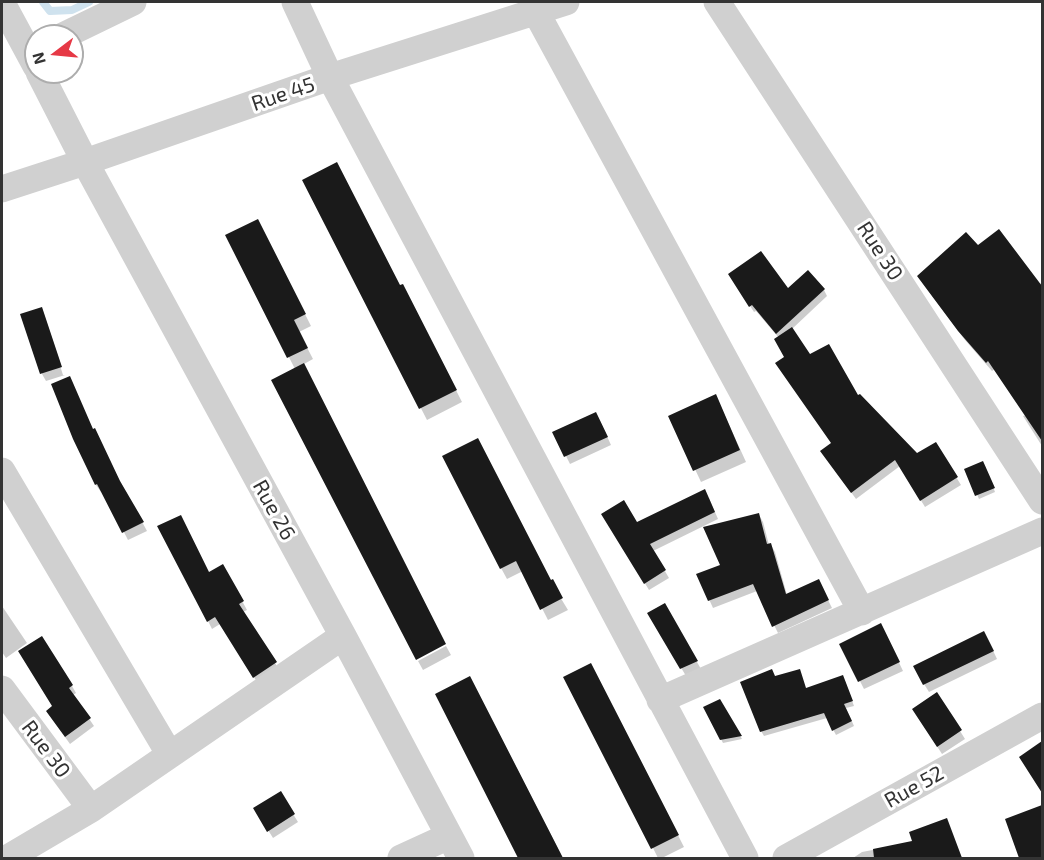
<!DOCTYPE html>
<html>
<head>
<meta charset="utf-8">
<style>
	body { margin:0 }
	#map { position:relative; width:1044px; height:860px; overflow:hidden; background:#fff; font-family:"Exo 2",sans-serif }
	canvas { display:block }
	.frame { position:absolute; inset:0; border:3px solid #333; pointer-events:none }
	.north { position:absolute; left:24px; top:24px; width:60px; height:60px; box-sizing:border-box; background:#fff; border:2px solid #adadad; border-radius:50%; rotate:254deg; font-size:16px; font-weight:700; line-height:24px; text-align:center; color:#333 }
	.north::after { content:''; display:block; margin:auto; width:21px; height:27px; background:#e63946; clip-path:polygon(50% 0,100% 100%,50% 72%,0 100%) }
</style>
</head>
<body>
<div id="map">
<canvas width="1044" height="860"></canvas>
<div class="frame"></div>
<div class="north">N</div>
</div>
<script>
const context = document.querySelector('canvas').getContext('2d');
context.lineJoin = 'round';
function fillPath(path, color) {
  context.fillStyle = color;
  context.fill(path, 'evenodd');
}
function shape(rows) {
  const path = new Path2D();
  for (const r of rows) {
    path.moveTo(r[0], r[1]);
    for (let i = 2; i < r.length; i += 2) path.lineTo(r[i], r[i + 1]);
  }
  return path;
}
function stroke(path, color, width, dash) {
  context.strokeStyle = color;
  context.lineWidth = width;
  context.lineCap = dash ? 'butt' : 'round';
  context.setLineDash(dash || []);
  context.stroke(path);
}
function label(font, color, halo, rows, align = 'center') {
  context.font = font + ' "Exo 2",sans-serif';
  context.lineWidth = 6;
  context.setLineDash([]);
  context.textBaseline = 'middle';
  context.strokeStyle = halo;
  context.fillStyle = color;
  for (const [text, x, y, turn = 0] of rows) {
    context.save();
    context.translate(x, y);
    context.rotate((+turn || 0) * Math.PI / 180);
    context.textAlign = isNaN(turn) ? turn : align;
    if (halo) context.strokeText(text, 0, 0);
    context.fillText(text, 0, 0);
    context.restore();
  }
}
fillPath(shape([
	[304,180,409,298,462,402,427,420],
	[263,231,311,326,299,332,313,359,295,369,227,236],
	[977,247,1039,285,1042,282,1042,446,1023,416,1026,415,995,369,992,371,965,340,924,285],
	[730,275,788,291,824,290,827,296,792,329,810,356,857,397,917,455,936,444,961,485,925,507,900,466,856,499,826,458,833,444,786,358,779,338,756,311,754,312],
	[42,309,63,375,65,375,46,381,42,374,22,315],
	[716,396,746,462,701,482,670,416],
	[600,421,611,445,570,464,554,432],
	[93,431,147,531,128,540,103,491,101,492,96,485,74,438],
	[477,440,551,582,568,610,548,620,523,571,507,579,501,568],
	[985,466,995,492,979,499,966,470],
	[709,498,718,519,653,551,669,578,649,590,603,514,637,524],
	[759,515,763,522,769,545,771,545,775,552,787,595,822,588,832,608,778,633,757,591,713,608,698,575,722,565],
	[223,566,247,610,243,612,280,671,259,685,220,624,212,629,208,621,209,573],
	[664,605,701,669,686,676,649,614],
	[2,606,27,643,6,658,2,652],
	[885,633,903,671,864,689,841,644],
	[988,640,997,659,929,692,924,684],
	[446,646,451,655,423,670,418,661],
	[20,652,72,686,76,693,73,695,94,726,70,744,47,712,54,707],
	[597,677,684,847,662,858,658,858,653,848,565,678],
	[775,678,806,690,845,681,854,706,846,708,854,726,836,735,827,718,764,736,761,731],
	[478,693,563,858,520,858,437,695],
	[937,694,965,739,942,754,918,717],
	[720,701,742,739,723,743,705,708],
	[1042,743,1042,791,1021,757],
	[280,793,298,822,273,838,255,809],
	[1042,807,1042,858,1021,858,1007,820],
	[946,819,962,858,853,858,862,852,914,842]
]), '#0003');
stroke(shape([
	[43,2,50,11,72,10,89,2]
]), '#cfe2ee', 8);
fillPath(shape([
	[337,162,400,285,403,284,457,390,419,409,302,180],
	[258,219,306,314,294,320,308,348,287,358,225,235],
	[999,229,1042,286,1042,441,988,361,986,363,958,331,917,276,966,232,978,245],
	[761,251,788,288,808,270,825,289,776,334,752,305,749,307,728,274],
	[42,307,62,367,40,374,20,314],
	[792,327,810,354,829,344,858,395,860,394,917,453,936,442,958,477,920,501,895,460,851,493,820,451,831,443,775,363,784,357,774,339],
	[304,363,446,644,416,660,271,380],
	[70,376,93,429,95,428,120,481,144,522,122,533,97,484,95,485,73,439,51,384],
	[716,394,740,450,693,471,668,416],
	[596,412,608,437,564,457,552,432],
	[478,438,551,580,553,579,563,598,540,610,516,561,500,569,442,456],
	[983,461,995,488,975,496,964,469],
	[705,489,715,512,650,544,666,570,644,584,601,514,624,500,637,522],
	[759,513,767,544,771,543,786,594,819,579,829,600,772,627,753,584,708,601,696,574,720,565,703,527],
	[181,515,209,572,223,564,244,601,239,604,277,662,253,678,215,617,207,622,157,526],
	[665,603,698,661,680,669,647,613],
	[881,623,900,662,858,682,839,644],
	[984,631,994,651,923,685,913,666],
	[42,636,73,685,69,688,91,718,65,737,46,711,52,706,18,651],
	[591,663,679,835,651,849,563,677],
	[772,669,775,676,800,669,806,688,843,675,853,701,844,704,852,721,832,731,824,713,760,732,740,682],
	[470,676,563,858,518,858,435,694],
	[937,692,962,730,937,747,912,709],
	[720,699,742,736,720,740,703,707],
	[1042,741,1042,793,1019,757],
	[281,791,295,814,267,832,253,808],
	[1042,805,1042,858,1019,858,1005,819],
	[947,818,962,858,874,858,873,849,912,841,909,832]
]), '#1a1a1a');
stroke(shape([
	[295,2,330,77,745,858],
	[717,2,1042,501],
	[2,3,36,66],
	[536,12,862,612],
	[63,36,133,2],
	[39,72,85,162,343,636,461,858],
	[2,189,85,162,330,77,566,2],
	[2,471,170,755],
	[2,689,91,809],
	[660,700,1042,531],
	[8,858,91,809,343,636],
	[401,858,449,836],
	[786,858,1042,716]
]), '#d0d0d0', 27);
label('21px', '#333', '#fff', [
	["Rue 45",283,94,-19],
	["Rue 30",880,251,57],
	["Rue 26",274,510,61],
	["Rue 30",46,749,53],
	["Rue 52",914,787,-29]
]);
</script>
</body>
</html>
